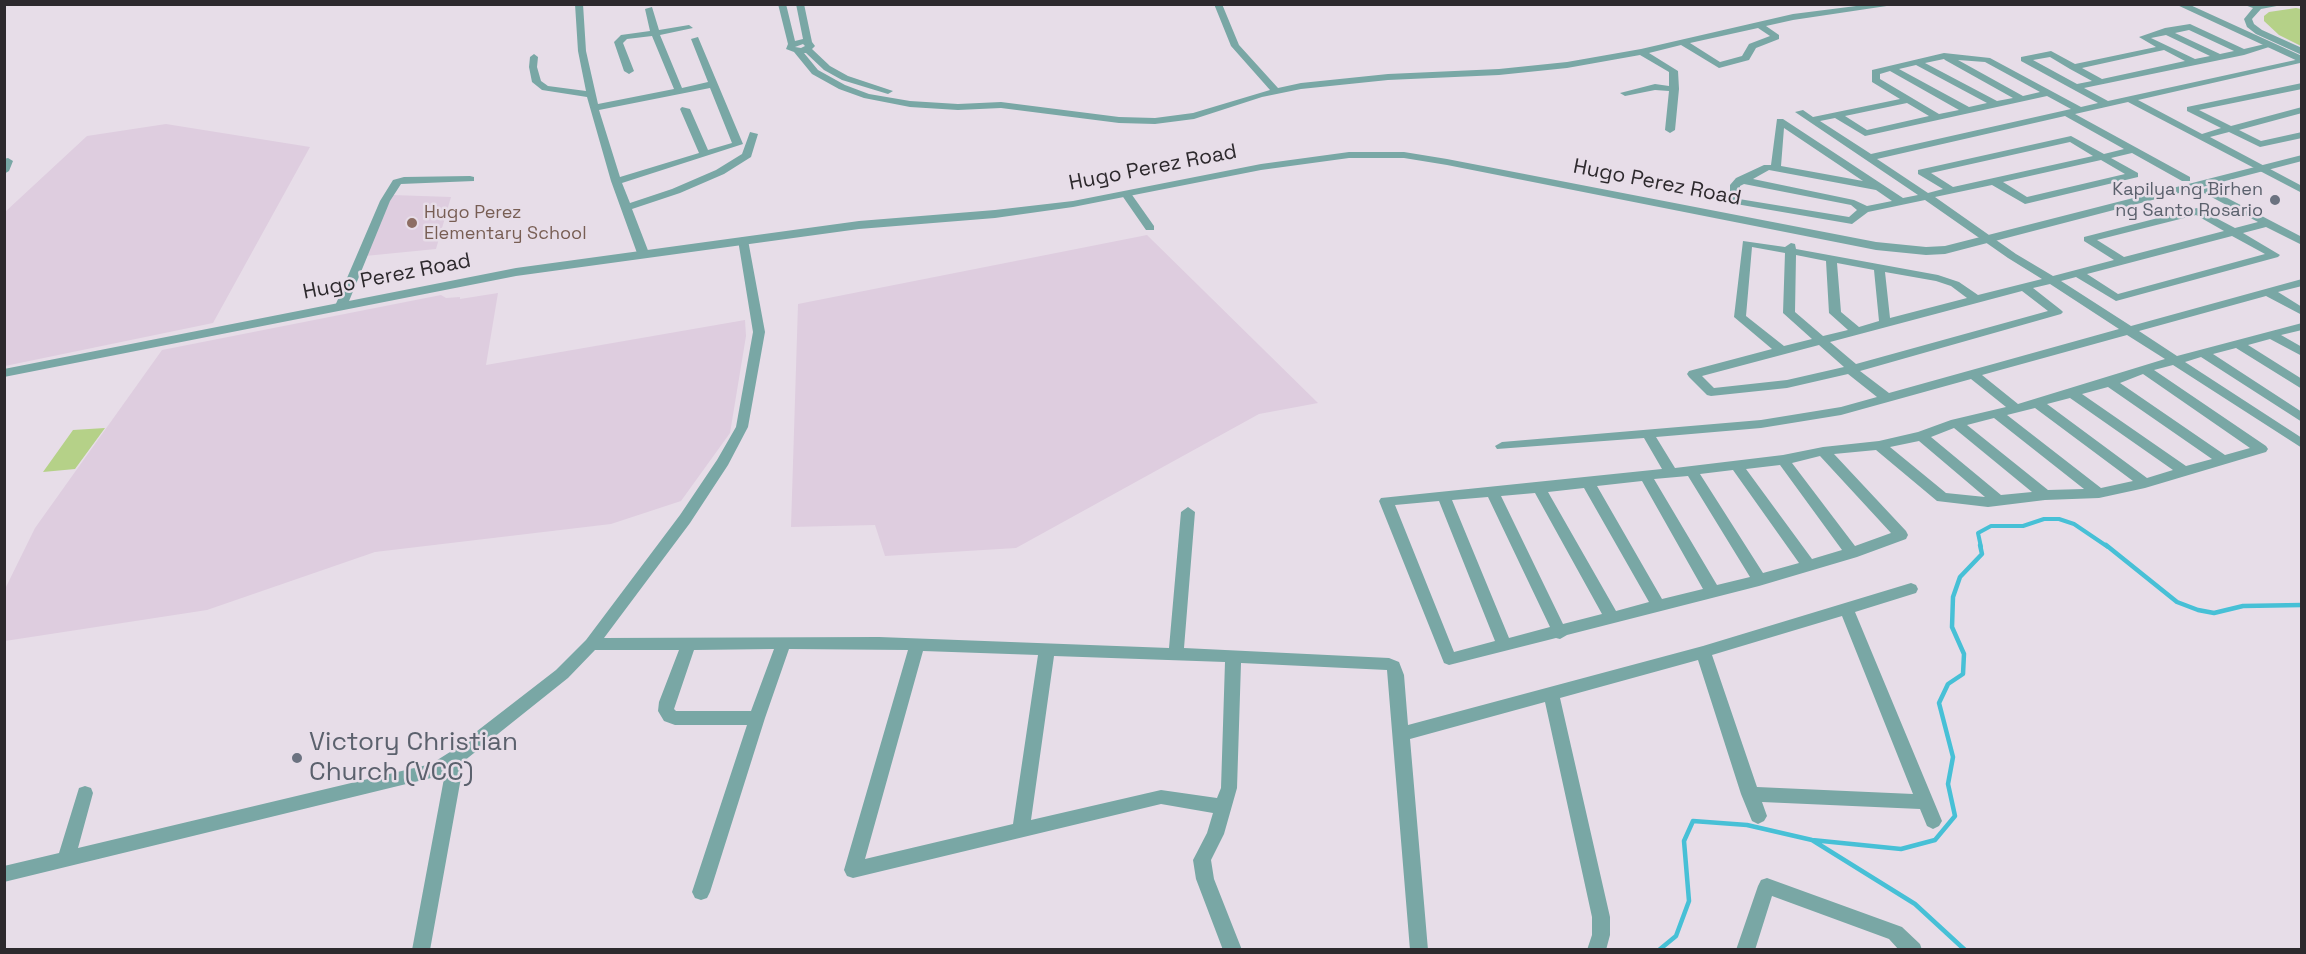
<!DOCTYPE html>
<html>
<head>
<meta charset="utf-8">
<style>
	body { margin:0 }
	#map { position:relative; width:2306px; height:954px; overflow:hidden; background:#e7dde8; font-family:"Space Grotesk",sans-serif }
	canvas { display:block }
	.frame { position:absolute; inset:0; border:6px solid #2d292d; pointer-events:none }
</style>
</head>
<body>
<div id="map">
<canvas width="2306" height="954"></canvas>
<div class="frame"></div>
</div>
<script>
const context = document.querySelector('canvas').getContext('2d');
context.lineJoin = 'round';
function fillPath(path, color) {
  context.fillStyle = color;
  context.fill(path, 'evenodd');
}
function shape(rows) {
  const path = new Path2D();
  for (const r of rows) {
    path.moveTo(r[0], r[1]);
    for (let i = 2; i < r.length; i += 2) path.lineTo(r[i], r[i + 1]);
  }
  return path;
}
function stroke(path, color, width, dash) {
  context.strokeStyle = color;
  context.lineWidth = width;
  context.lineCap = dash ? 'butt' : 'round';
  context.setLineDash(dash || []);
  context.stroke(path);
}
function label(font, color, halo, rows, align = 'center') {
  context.font = font + ' "Space Grotesk",sans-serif';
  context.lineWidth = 5;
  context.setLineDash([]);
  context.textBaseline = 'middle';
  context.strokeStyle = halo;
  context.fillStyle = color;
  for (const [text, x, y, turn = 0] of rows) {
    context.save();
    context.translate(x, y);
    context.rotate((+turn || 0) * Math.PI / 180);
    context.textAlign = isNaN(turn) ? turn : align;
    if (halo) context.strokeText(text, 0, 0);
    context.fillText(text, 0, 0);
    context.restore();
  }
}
fillPath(shape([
	[166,124,310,147,213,323,5,366,5,212,87,136],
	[392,195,451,197,436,249,365,256],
	[1147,235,1318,403,1259,414,1016,548,885,556,875,525,791,527,798,304],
	[498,293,486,365,745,320,746,336,730,433,681,501,611,524,375,552,207,610,5,641,5,589,35,528,162,350,441,295,446,298,460,297,460,299]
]), '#decddf');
fillPath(shape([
	[2296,8,2301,9,2301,46,2279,35,2264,21,2264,16,2269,12],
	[105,428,75,469,43,472,73,430]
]), '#b5d188');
stroke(shape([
	[1981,547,1978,533,1991,526,2023,526,2044,519,2059,519,2074,524,2108,547]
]), '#47c0d6', 4);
stroke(shape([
	[2106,545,2177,602,2198,610,2214,613,2243,606,2302,605],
	[1812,840,1915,904,1965,950],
	[1659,950,1676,936,1689,901,1684,841,1693,821,1747,825,1812,840,1901,849,1935,840,1955,816,1948,784,1953,757,1939,703,1948,684,1963,674,1964,654,1952,627,1953,597,1960,577,1982,554,1980,545]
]), '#47c0d6', 4.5);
fillPath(shape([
	[575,4,583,4,586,51,598,104,674,89,652,36,627,39,623,43,634,71,629,74,624,71,614,42,621,35,650,31,645,9,652,7,659,30,689,25,693,28,660,35,682,88,708,82,691,39,698,37,743,144,622,183,630,203,672,189,716,170,742,154,750,132,758,134,751,157,724,174,680,193,632,209,649,253,647,255,643,256,637,253,611,181,587,97,542,90,532,82,529,67,530,57,534,54,538,57,537,67,541,81,548,86,586,91,578,51,575,4],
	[710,88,732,143,708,150,690,109,682,107,680,109,699,153,620,177,599,110,710,88],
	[778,4,786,4,795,41,803,39,796,4,804,4,812,42,815,46,812,49,830,66,848,76,893,91,888,94,842,80,824,70,806,53,804,53,818,70,845,85,869,94,910,101,958,104,1001,102,1119,117,1155,118,1193,113,1270,90,1231,46,1214,4,1222,4,1239,45,1278,88,1301,83,1388,74,1499,69,1567,62,1641,49,1793,14,1872,4,1900,4,1793,20,1766,26,1779,35,1779,39,1756,48,1749,60,1719,68,1681,45,1649,53,1678,71,1679,89,1675,130,1670,133,1665,130,1669,91,1655,90,1625,96,1620,93,1655,84,1669,86,1669,72,1640,55,1567,68,1499,75,1388,80,1301,89,1262,97,1194,119,1155,124,1119,123,1001,108,958,110,910,107,864,98,839,89,812,74,794,52,786,49,788,44,778,4],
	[1758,28,1770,36,1749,44,1742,56,1720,62,1690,43,1758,28],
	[803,44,805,46,801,48,795,47,803,44],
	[2242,4,2287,4,2261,9,2252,19,2254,24,2262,30,2302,48,2302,55,2256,34,2247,27,2244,19,2253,8,2242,4],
	[2190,24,2244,49,2265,44,2269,47,2244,55,2084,88,2108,101,2300,59,2300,63,2138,100,2202,134,2221,128,2187,111,2187,107,2302,83,2302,89,2199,110,2231,126,2302,107,2302,113,2239,130,2261,141,2302,132,2302,138,2260,147,2229,132,2210,137,2302,186,2302,193,2128,102,2075,114,2190,177,2190,181,2182,181,2132,153,2111,158,2138,173,2138,177,2025,204,1992,185,1935,197,2016,254,2053,276,2114,260,2084,241,2084,237,2197,208,2235,228,2258,222,2204,193,2204,189,2208,188,2302,237,2302,245,2266,227,2243,233,2280,255,2278,257,2116,301,2076,277,2061,281,2131,326,2302,279,2302,286,2278,292,2302,307,2302,315,2266,296,2139,331,2177,356,2302,323,2302,330,2281,335,2302,347,2302,356,2270,339,2248,345,2302,379,2302,389,2236,348,2213,354,2302,412,2302,422,2201,357,2185,362,2302,438,2302,448,2173,365,2154,370,2266,446,2268,449,2266,452,2145,488,2099,498,2045,500,1988,507,1937,501,1876,450,1834,454,1906,531,1908,535,1906,539,1857,557,1759,586,1567,635,1560,639,1556,638,1449,665,1444,663,1379,501,1381,498,1662,469,1644,438,1497,449,1495,446,1502,442,1761,420,1841,407,1877,397,1848,374,1787,388,1711,396,1707,395,1689,377,1687,374,1689,371,1772,349,1734,317,1743,241,1785,247,1791,243,1795,244,1796,249,1938,275,1959,282,1978,295,2042,279,2008,258,1925,200,1868,212,1852,224,1730,203,1730,185,1736,178,1764,165,1771,165,1777,119,1783,119,1903,198,1918,195,1795,112,1803,110,1813,117,1900,99,1872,82,1872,70,1944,53,1990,58,2081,107,2098,103,2021,61,2021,57,2051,51,2075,64,2156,47,2139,37,2165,28,2190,24],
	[2189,30,2234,51,2220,54,2175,33,2189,30],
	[2166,35,2210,56,2195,59,2151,38,2166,35],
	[2164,50,2185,61,2102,79,2082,68,2164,50],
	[2050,57,2070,69,2092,81,2077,84,2033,60,2050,57],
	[1944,59,1945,60,2013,98,1997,101,1925,63,1944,59],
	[1958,60,1985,62,2040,92,2023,96,1958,60],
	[1916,65,1987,103,1969,107,1899,69,1916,65],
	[1890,71,1959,110,1939,114,1880,79,1880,74,1890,71],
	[2047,96,2071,109,1871,154,1820,121,1835,118,1865,136,2047,96],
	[1907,103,1929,116,1867,130,1845,116,1907,103],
	[2065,116,2124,149,2104,154,2071,136,1918,170,1918,174,1943,189,1928,193,1877,159,2065,116],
	[1784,128,1863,181,1781,166,1784,128],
	[2070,142,2093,156,1953,187,1931,173,2070,142],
	[2101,160,2125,174,2027,197,2003,182,2101,160],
	[1769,170,1876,190,1892,201,1867,206,1854,200,1753,179,1769,170],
	[1744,184,1851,205,1857,210,1849,217,1739,199,1740,186,1744,184],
	[2196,215,2224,231,2124,257,2097,240,2196,215],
	[2232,236,2265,254,2118,294,2087,274,2232,236],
	[1752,247,1785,253,1783,313,1812,339,1784,346,1746,316,1752,247],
	[1796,255,1826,261,1829,313,1848,330,1823,336,1795,312,1796,255],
	[1837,263,1874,270,1879,321,1859,327,1841,312,1837,263],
	[1885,272,1936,281,1951,286,1967,298,1890,318,1885,272],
	[2050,284,2119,329,1889,393,1860,371,2061,314,2063,312,2061,310,2033,288,2050,284],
	[2022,291,2048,311,1856,364,1830,342,2022,291],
	[2127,335,2165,359,2018,404,1982,375,2127,335],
	[1819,345,1844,367,1787,380,1714,388,1702,376,1819,345],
	[2143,374,2250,448,2225,455,2120,383,2143,374],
	[1971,379,2006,407,1951,420,1918,432,1879,441,1823,447,1783,455,1675,468,1656,437,1761,428,1841,415,1971,379],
	[2108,387,2212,459,2186,466,2082,394,2108,387],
	[2070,398,2173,470,2147,478,2047,404,2070,398],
	[2035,408,2133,481,2101,488,2007,415,2035,408],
	[1994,418,2084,489,2048,490,1967,425,1994,418],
	[1954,428,2032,492,2001,495,1931,437,1954,428],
	[1919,441,1985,497,1946,493,1890,447,1919,441],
	[1820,456,1891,533,1855,546,1792,463,1820,456],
	[1780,465,1842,550,1812,559,1746,469,1780,465],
	[1733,470,1799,563,1763,573,1700,474,1733,470],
	[1688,476,1750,577,1717,585,1654,479,1688,476],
	[1642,481,1703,589,1662,599,1597,486,1642,481],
	[1584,488,1649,602,1616,611,1548,492,1584,488],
	[1535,493,1602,614,1563,624,1501,496,1535,493],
	[1488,497,1550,627,1509,638,1452,500,1488,497],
	[1439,501,1495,641,1454,652,1395,505,1439,501],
	[8,158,13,161,9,171,4,174,4,159,8,158],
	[470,176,474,177,474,181,401,184,390,201,347,306,341,309,337,308,335,306,380,201,393,180,404,177,470,176],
	[1126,191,1130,192,1154,226,1154,230,1146,230,1121,194,1126,191],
	[743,237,748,240,765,332,748,427,728,465,690,523,604,638,879,637,1169,648,1181,512,1188,507,1195,512,1184,648,1389,658,1399,662,1404,675,1408,725,1703,646,1911,583,1916,585,1918,589,1916,593,1855,612,1942,821,1939,826,1933,829,1927,826,1920,809,1762,802,1767,816,1764,821,1758,824,1752,821,1741,794,1698,660,1560,698,1610,917,1610,935,1606,950,1587,950,1592,935,1592,917,1545,702,1410,739,1428,950,1410,950,1387,670,1241,663,1237,788,1224,834,1211,860,1214,879,1242,950,1223,950,1196,879,1193,860,1207,833,1213,813,1161,804,853,878,847,876,844,870,908,650,789,649,765,718,710,892,707,898,701,900,695,898,692,892,747,725,675,725,664,721,658,711,659,702,679,650,595,650,568,678,464,761,430,950,412,950,445,773,435,777,4,882,4,866,59,853,79,788,85,786,91,788,93,793,78,848,431,764,450,752,556,670,586,640,680,515,717,460,736,427,753,332,738,240,743,237],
	[1842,616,1913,794,1757,787,1712,655,1842,616],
	[774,649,751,711,676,711,674,709,694,650,774,649],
	[923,651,1038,655,1013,824,865,859,923,651],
	[1054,656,1225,662,1221,788,1217,798,1161,790,1031,820,1054,656],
	[1767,878,1902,927,1920,944,1922,950,1899,950,1889,939,1772,896,1755,950,1736,950,1758,886,1761,880,1767,878]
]), '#79a7a5');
fillPath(shape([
	[2175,4,2188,4,2302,56,2302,63,2175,4],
	[1349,152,1404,152,1447,159,1876,242,1926,247,1945,246,2302,155,2302,161,1945,254,1926,255,1876,250,1447,165,1404,158,1349,158,1261,170,1073,207,995,218,859,229,516,276,4,377,4,369,516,268,859,221,995,210,1073,201,1261,164,1349,152]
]), '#79a7a5');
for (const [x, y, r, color] of [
	[2275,200,6,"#6b7280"],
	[412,223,6,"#8d6e63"],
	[297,758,6,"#6b7280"]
]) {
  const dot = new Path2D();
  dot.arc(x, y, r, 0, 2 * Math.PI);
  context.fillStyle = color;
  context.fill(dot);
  stroke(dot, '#e7dde8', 2);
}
label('18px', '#5b616d', '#e7dde8', [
	["Kapilya ng Birhen",2263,190],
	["ng Santo Rosario",2263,211]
], 'right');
label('18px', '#785e54', '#e7dde8', [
	["Hugo Perez",424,213],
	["Elementary School",424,234]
], 'left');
label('21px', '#2d292d', '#e7dde8', [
	["Hugo Perez Road",1153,168,-11],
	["Hugo Perez Road",1657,183,11],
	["Hugo Perez Road",387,277,-11]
]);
label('26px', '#5b616d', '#e7dde8', [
	["Victory Christian",309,743],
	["Church (VCC)",309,773]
], 'left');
</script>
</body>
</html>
